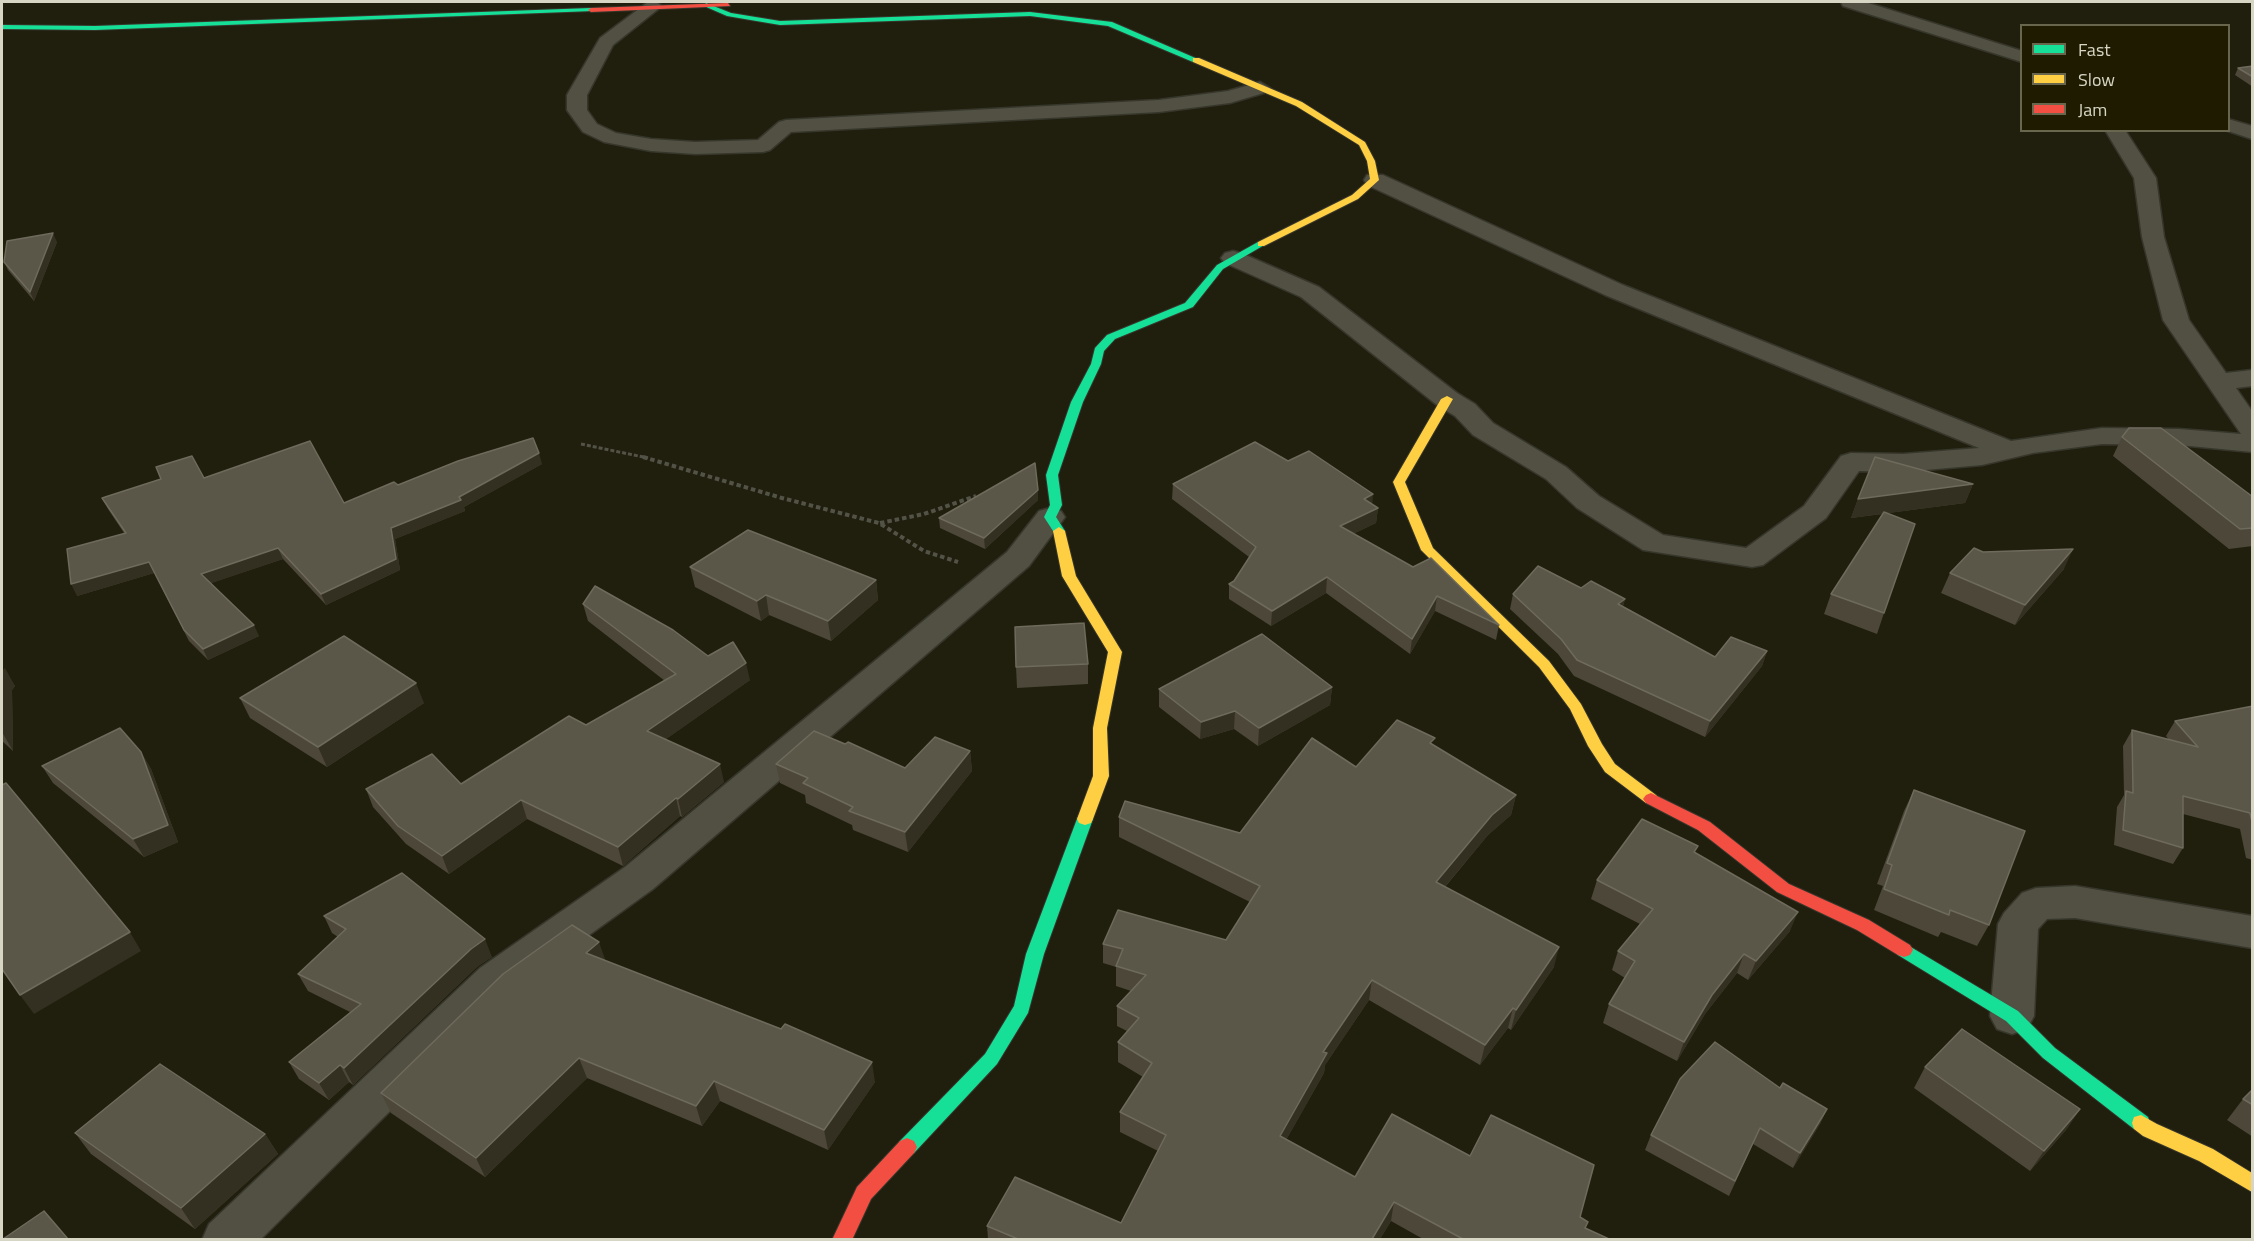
<!DOCTYPE html>
<html>
<head>
<meta charset="utf-8">
<style>
	body { margin:0 }
	#map { position:relative; width:2254px; height:1241px; overflow:hidden; background:#201e0d; font-family:"Titillium Web",sans-serif }
	canvas { display:block }
	.frame { position:absolute; inset:0; border:3px solid #d7d6c4; pointer-events:none }
	.legend { position:absolute; left:2020px; top:24px; width:210px; height:108px; box-sizing:border-box; background:#1f1b00; border:2px solid #69664e; margin:0; padding:8px 10px; list-style:none; font-size:18px; color:#d7d6c4 }
	.legend li { display:flex; align-items:center; gap:12px; height:30px }
	.legend b { width:30px; border:2px solid #69664e }
</style>
</head>
<body>
<div id="map">
<canvas width="2254" height="1241"></canvas>
<div class="frame"></div>
<ul class="legend">
<li><b style="height:8px;background:#16e098"></b>Fast</li>
<li><b style="height:8px;background:#ffcf43"></b>Slow</li>
<li><b style="height:8px;background:#f24e42"></b>Jam</li>
</ul>
</div>
<script>
const context = document.querySelector('canvas').getContext('2d');
context.lineJoin = 'round';
function shape(rows) {
  const path = new Path2D();
  for (const r of rows) {
    path.moveTo(r[0], r[1]);
    for (let i = 2; i < r.length; i += 2) path.lineTo(r[i], r[i + 1]);
  }
  return path;
}
function stroke(path, color, width, dash) {
  context.strokeStyle = color;
  context.lineWidth = width;
  context.lineCap = dash ? 'butt' : 'round';
  context.setLineDash(dash || []);
  context.stroke(path);
}
function fillPath(path, color) {
  context.fillStyle = color;
  context.fill(path, 'evenodd');
}
const street = shape([
	[648,2,656,2,662,6,613,45,587,95,587,110,597,124,616,133,651,139,695,142,758,140,779,122,786,120,1159,100,1228,91,1260,82,1270,88,1267,92,1230,103,1159,112,791,132,770,150,763,152,695,154,651,151,604,142,583,132,567,110,567,95,600,38,648,2],
	[1841,2,1865,2,2022,51,2022,62,1843,6,1841,2],
	[2228,119,2252,126,2252,139,2225,130,2228,130,2228,119],
	[2105,130,2125,130,2156,178,2164,237,2189,320,2226,373,2252,370,2252,386,2236,388,2252,411,2252,452,2179,445,2102,444,2033,453,1982,465,1903,472,1859,471,1826,518,1763,565,1752,567,1643,550,1577,508,1546,479,1473,435,1455,416,1437,405,1301,297,1225,263,1221,258,1225,253,1233,251,1241,253,1319,287,1457,393,1475,404,1493,423,1566,467,1599,496,1663,535,1746,548,1804,506,1841,456,1851,453,1903,454,1979,448,1605,295,1367,185,1364,180,1367,175,1383,175,1623,285,2011,441,2102,428,2179,429,2241,434,2163,320,2142,237,2134,178,2105,130],
	[1050,508,1061,511,1065,517,1029,566,653,889,510,992,260,1240,202,1240,209,1224,480,968,625,867,1007,552,1039,511,1050,508],
	[2075,886,2252,916,2252,948,2075,918,2047,919,2038,929,2034,1016,2027,1029,2012,1034,1997,1029,1990,1016,1998,924,2004,913,2022,893,2036,888,2075,886]
]);
const fast = shape([
	[706,3,731,13,780,21,1030,12,1112,22,1200,60,1193,62,1108,26,1030,16,780,25,727,16,704,6,706,3],
	[591,8,593,11,95,30,2,29,2,25,95,26,591,8],
	[1258,242,1266,244,1223,269,1193,307,1115,339,1104,351,1101,364,1083,402,1058,475,1062,505,1056,517,1065,531,1063,534,1055,534,1044,517,1050,505,1046,475,1071,402,1091,364,1095,348,1107,335,1185,303,1217,265,1258,242],
	[1085,813,1091,815,1093,819,1044,954,1028,1013,997,1064,914,1153,907,1156,900,1153,897,1147,900,1141,985,1054,1014,1006,1026,954,1077,819,1079,815,1085,813],
	[1904,943,2018,1011,2055,1048,2148,1117,2150,1123,2148,1129,2141,1131,2134,1129,2043,1058,2006,1021,1898,955,1895,950,1898,945,1904,943]
]);
const slow = shape([
	[1193,58,1199,58,1302,102,1365,142,1375,161,1379,180,1358,199,1264,246,1258,246,1258,242,1352,195,1370,179,1367,161,1359,145,1296,106,1193,62,1193,58],
	[1447,396,1453,399,1405,482,1433,548,1549,661,1581,704,1602,744,1615,764,1656,795,1659,799,1656,803,1646,803,1605,772,1588,746,1570,709,1539,667,1421,550,1393,482,1441,399,1447,396],
	[1059,527,1065,531,1076,576,1122,652,1107,728,1109,776,1093,819,1091,823,1085,825,1079,823,1077,819,1093,776,1093,728,1108,652,1062,576,1053,531,1059,527],
	[2141,1115,2157,1124,2213,1149,2252,1173,2252,1192,2199,1161,2143,1136,2134,1129,2132,1123,2134,1117,2141,1115]
]);
const jam = shape([
	[728,3,730,6,591,12,588,10,591,8,728,3],
	[1651,793,1710,822,1789,884,1869,920,1910,945,1913,950,1910,955,1904,957,1898,955,1857,930,1777,892,1698,830,1646,803,1643,799,1646,795,1651,793],
	[907,1138,914,1141,917,1147,914,1153,871,1199,852,1240,832,1240,857,1187,900,1141,907,1138]
]);
stroke(street, '#37362b', 3);
stroke(fast, '#37362b', 2);
stroke(slow, '#37362b', 2);
stroke(jam, '#37362b', 2);
stroke(shape([
	[581,444,648,458]
]), '#535247', 3, [4, 2]);
stroke(shape([
	[643,457,782,498,879,523,924,551,958,562],
	[880,523,924,514,976,496]
]), '#535247', 4, [4.5, 3]);
fillPath(street, '#515043');
fillPath(fast, '#16e098');
fillPath(slow, '#ffcf43');
fillPath(jam, '#f24e42');
fillPath(shape([
	[2253,66,2253,87,2235,75,2238,68],
	[57,242,34,301,8,270,4,262],
	[2122,437,2253,497,2253,546,2229,549,2113,456],
	[1288,461,1372,504,1378,508,1376,523,1353,534,1499,625,1496,640,1435,611,1410,654,1326,593,1271,626,1229,599,1229,584,1234,581,1249,557,1172,499,1173,484],
	[542,464,464,507,465,511,395,539,400,570,326,605,283,559,211,583,259,636,208,660,189,641,154,573,77,596,124,533,108,509,102,498,204,478,344,503,398,485],
	[1973,484,1965,503,1888,513,1884,613,1877,634,1824,614,1831,594,1882,514,1851,518,1858,499],
	[1038,490,1038,500,985,549,940,528,939,518],
	[1983,552,2064,569,2015,625,1941,593,1950,573],
	[690,567,876,580,878,600,831,641,769,615,761,621,695,587],
	[1581,588,1625,599,1623,606,1715,657,1767,651,1762,666,1705,737,1574,676,1558,654,1510,609,1513,594],
	[583,604,708,656,750,680,666,739,724,782,682,817,680,816,623,866,527,819,449,874,406,844,373,807,366,789,461,784,586,725,665,681,588,621],
	[1088,664,1088,684,1017,688,1016,667],
	[2,669,15,686,12,690,13,751,2,741],
	[1332,687,1330,705,1258,746,1234,729,1200,739,1159,707,1159,689],
	[240,698,424,703,327,767,250,718],
	[2253,706,2253,860,2246,858,2240,829,2183,814,2183,848,2173,864,2114,845,2117,807,2124,795,2123,746,2132,730,2169,740,2166,736,2175,721],
	[845,744,905,768,970,751,972,771,908,852,853,830,852,825,806,803,805,795,780,783,776,764],
	[1434,745,1516,795,1511,815,1488,835,1445,887,1554,967,1511,1030,1508,1028,1480,1065,1369,1000,1325,1065,1324,1073,1286,1140,1355,1177,1580,1217,1586,1229,1609,1239,1423,1239,1391,1221,1380,1239,988,1239,987,1226,1121,1223,1158,1151,1120,1132,1120,1112,1143,1077,1118,1062,1118,1042,1127,1031,1117,1026,1117,1006,1131,991,1116,986,1116,967,1103,963,1103,944,1226,940,1250,902,1119,837,1119,817,1240,833,1356,767],
	[141,752,151,769,178,842,144,857,53,783,42,766],
	[1914,790,1989,925,1977,946,1941,932,1938,937,1874,910,1883,886,1877,884,1904,811],
	[1696,853,1790,931,1748,980,1737,973,1705,1014,1677,1061,1603,1023,1609,1004,1625,978,1612,970,1618,951,1640,924,1591,899,1597,880],
	[324,916,492,957,478,966,353,1085,349,1082,329,1100,299,1079,289,1062,350,1012,308,991,298,974,338,937,332,933],
	[606,961,875,1082,828,1150,720,1101,702,1126,587,1078,485,1177,391,1113,381,1093],
	[1925,1067,2080,1109,2066,1130,2030,1171,1914,1088],
	[1780,1088,1827,1109,1820,1124,1793,1168,1753,1144,1729,1196,1645,1150,1651,1135],
	[2253,1089,2253,1137,2227,1120,2243,1099],
	[75,1133,265,1134,278,1154,195,1229,91,1154]
]), '#4c4739');
fillPath(shape([
	[53,233,57,242,34,301,30,292],
	[539,453,542,464,464,507,465,511,395,539,400,570,326,605,321,594,391,528,459,497],
	[1973,484,1965,503,1851,518,1858,499],
	[1038,490,1038,500,985,549,984,538],
	[1373,494,1372,509,1364,499],
	[1378,508,1376,523,1338,541,1340,526],
	[278,548,283,559,206,585,201,574],
	[2073,549,2064,569,2015,625,2025,605],
	[149,562,154,573,77,596,71,584],
	[1327,577,1326,593,1271,626,1272,611],
	[876,580,878,600,831,641,828,621],
	[766,595,769,615,761,621,757,601],
	[1437,596,1435,611,1410,654,1412,639],
	[1625,599,1621,614,1618,604],
	[254,625,259,636,208,660,203,649],
	[1767,651,1762,666,1705,737,1710,721],
	[746,663,750,680,652,749,647,731],
	[5,668,15,686,12,690,13,751,2,732,2,671],
	[416,683,424,703,327,767,318,747],
	[1332,687,1330,705,1258,746,1259,728],
	[1235,711,1234,729,1200,739,1201,722],
	[970,751,972,771,908,852,905,832],
	[141,752,151,769,178,842,144,857,133,839],
	[720,764,724,782,682,817,678,799],
	[1516,795,1511,815,1488,835,1432,902,1436,882,1492,815],
	[676,798,680,816,623,866,618,847],
	[521,800,527,819,449,874,442,856],
	[1798,912,1790,931,1748,980,1756,961],
	[130,932,141,951,34,1014,20,995],
	[485,939,492,957,478,966,353,1085,344,1068,471,949],
	[599,942,606,962,586,953],
	[1559,947,1554,967,1511,1030,1516,1010],
	[1744,954,1737,973,1705,1014,1677,1061,1684,1042,1712,995],
	[1372,980,1369,1000,1325,1065,1324,1073,1277,1156,1280,1136,1323,1052],
	[1513,1008,1508,1028,1480,1065,1485,1045],
	[579,1058,587,1078,485,1177,476,1158],
	[872,1062,875,1082,828,1150,824,1130],
	[340,1065,349,1082,329,1100,319,1083],
	[714,1081,720,1101,702,1126,696,1106],
	[1827,1109,1820,1124,1793,1168,1800,1153],
	[2080,1109,2066,1130,2030,1171,2044,1151],
	[265,1134,278,1154,195,1229,181,1208],
	[1394,1202,1391,1221,1380,1239,1372,1239]
]), '#343021');
const building = shape([
	[2253,66,2253,77,2238,68,2253,66],
	[53,233,30,292,4,262,7,241,53,233],
	[2129,428,2161,428,2253,497,2253,528,2240,529,2122,437,2129,428],
	[533,438,539,453,459,497,461,500,391,528,396,559,321,594,278,548,201,574,254,625,203,649,184,630,149,562,71,584,67,549,126,533,102,498,161,479,156,467,192,456,204,478,310,441,344,503,394,482,398,485,458,461,533,438],
	[1255,442,1288,461,1309,451,1373,494,1364,499,1378,508,1340,526,1413,567,1431,558,1499,625,1437,596,1412,639,1327,577,1272,611,1229,584,1234,581,1256,547,1173,484,1255,442],
	[1875,457,1973,484,1858,499,1875,457],
	[1035,463,1038,490,984,538,939,518,1035,463],
	[1884,512,1915,524,1884,613,1831,594,1884,512],
	[748,530,876,580,828,621,766,595,757,601,690,567,748,530],
	[1974,548,1983,552,2073,549,2025,605,1950,573,1974,548],
	[1538,566,1581,588,1591,581,1625,599,1618,604,1715,657,1731,637,1767,651,1710,721,1577,660,1561,639,1513,594,1538,566],
	[595,586,673,630,708,656,733,642,746,663,647,731,720,764,678,799,676,798,618,847,521,800,442,856,398,826,366,789,432,754,461,784,569,716,586,725,676,674,583,604,595,586],
	[1084,623,1088,664,1016,667,1015,627,1084,623],
	[1262,634,1332,687,1259,728,1235,711,1201,722,1159,689,1262,634],
	[344,636,416,683,318,747,240,698,344,636],
	[2253,706,2253,826,2250,813,2183,796,2183,848,2123,830,2126,791,2133,793,2132,730,2198,747,2175,721,2253,706],
	[1397,720,1435,738,1430,743,1516,795,1492,815,1436,882,1559,947,1516,1010,1513,1008,1485,1045,1372,980,1323,1052,1327,1053,1280,1136,1355,1177,1392,1114,1470,1156,1491,1115,1594,1165,1580,1217,1588,1222,1585,1228,1609,1239,1463,1239,1394,1202,1372,1239,1018,1239,987,1226,1015,1177,1121,1223,1166,1135,1120,1112,1152,1063,1118,1042,1139,1018,1117,1006,1146,975,1116,966,1123,949,1103,944,1118,910,1226,940,1260,886,1119,817,1125,801,1240,833,1312,738,1356,767,1397,720],
	[120,728,141,752,168,825,133,839,42,766,120,728],
	[814,731,845,744,848,742,905,768,935,737,970,751,905,832,849,811,853,807,803,783,808,778,776,764,814,731],
	[6,783,130,932,20,995,2,969,2,785,6,783],
	[1914,790,2025,831,1989,925,1950,910,1949,915,1884,889,1892,865,1887,863,1914,790],
	[1642,819,1698,846,1694,852,1798,912,1756,961,1744,954,1712,995,1684,1042,1609,1004,1635,961,1618,951,1653,909,1597,880,1642,819],
	[402,873,485,939,471,949,344,1068,340,1065,319,1083,289,1062,361,1004,298,974,346,929,324,916,402,873],
	[572,925,599,942,586,953,781,1029,785,1024,872,1062,824,1130,714,1081,696,1106,579,1058,476,1158,381,1093,503,974,572,925],
	[1962,1029,2080,1109,2044,1151,1925,1067,1962,1029],
	[1715,1042,1780,1088,1783,1083,1827,1109,1800,1153,1760,1128,1735,1181,1651,1135,1680,1079,1715,1042],
	[160,1064,265,1134,181,1208,75,1133,160,1064],
	[2253,1089,2253,1105,2243,1099,2253,1089],
	[44,1211,68,1239,3,1239,44,1211]
]);
fillPath(building, '#5a5648');
stroke(building, '#6e6a5c', 1.5);
</script>
</body>
</html>
